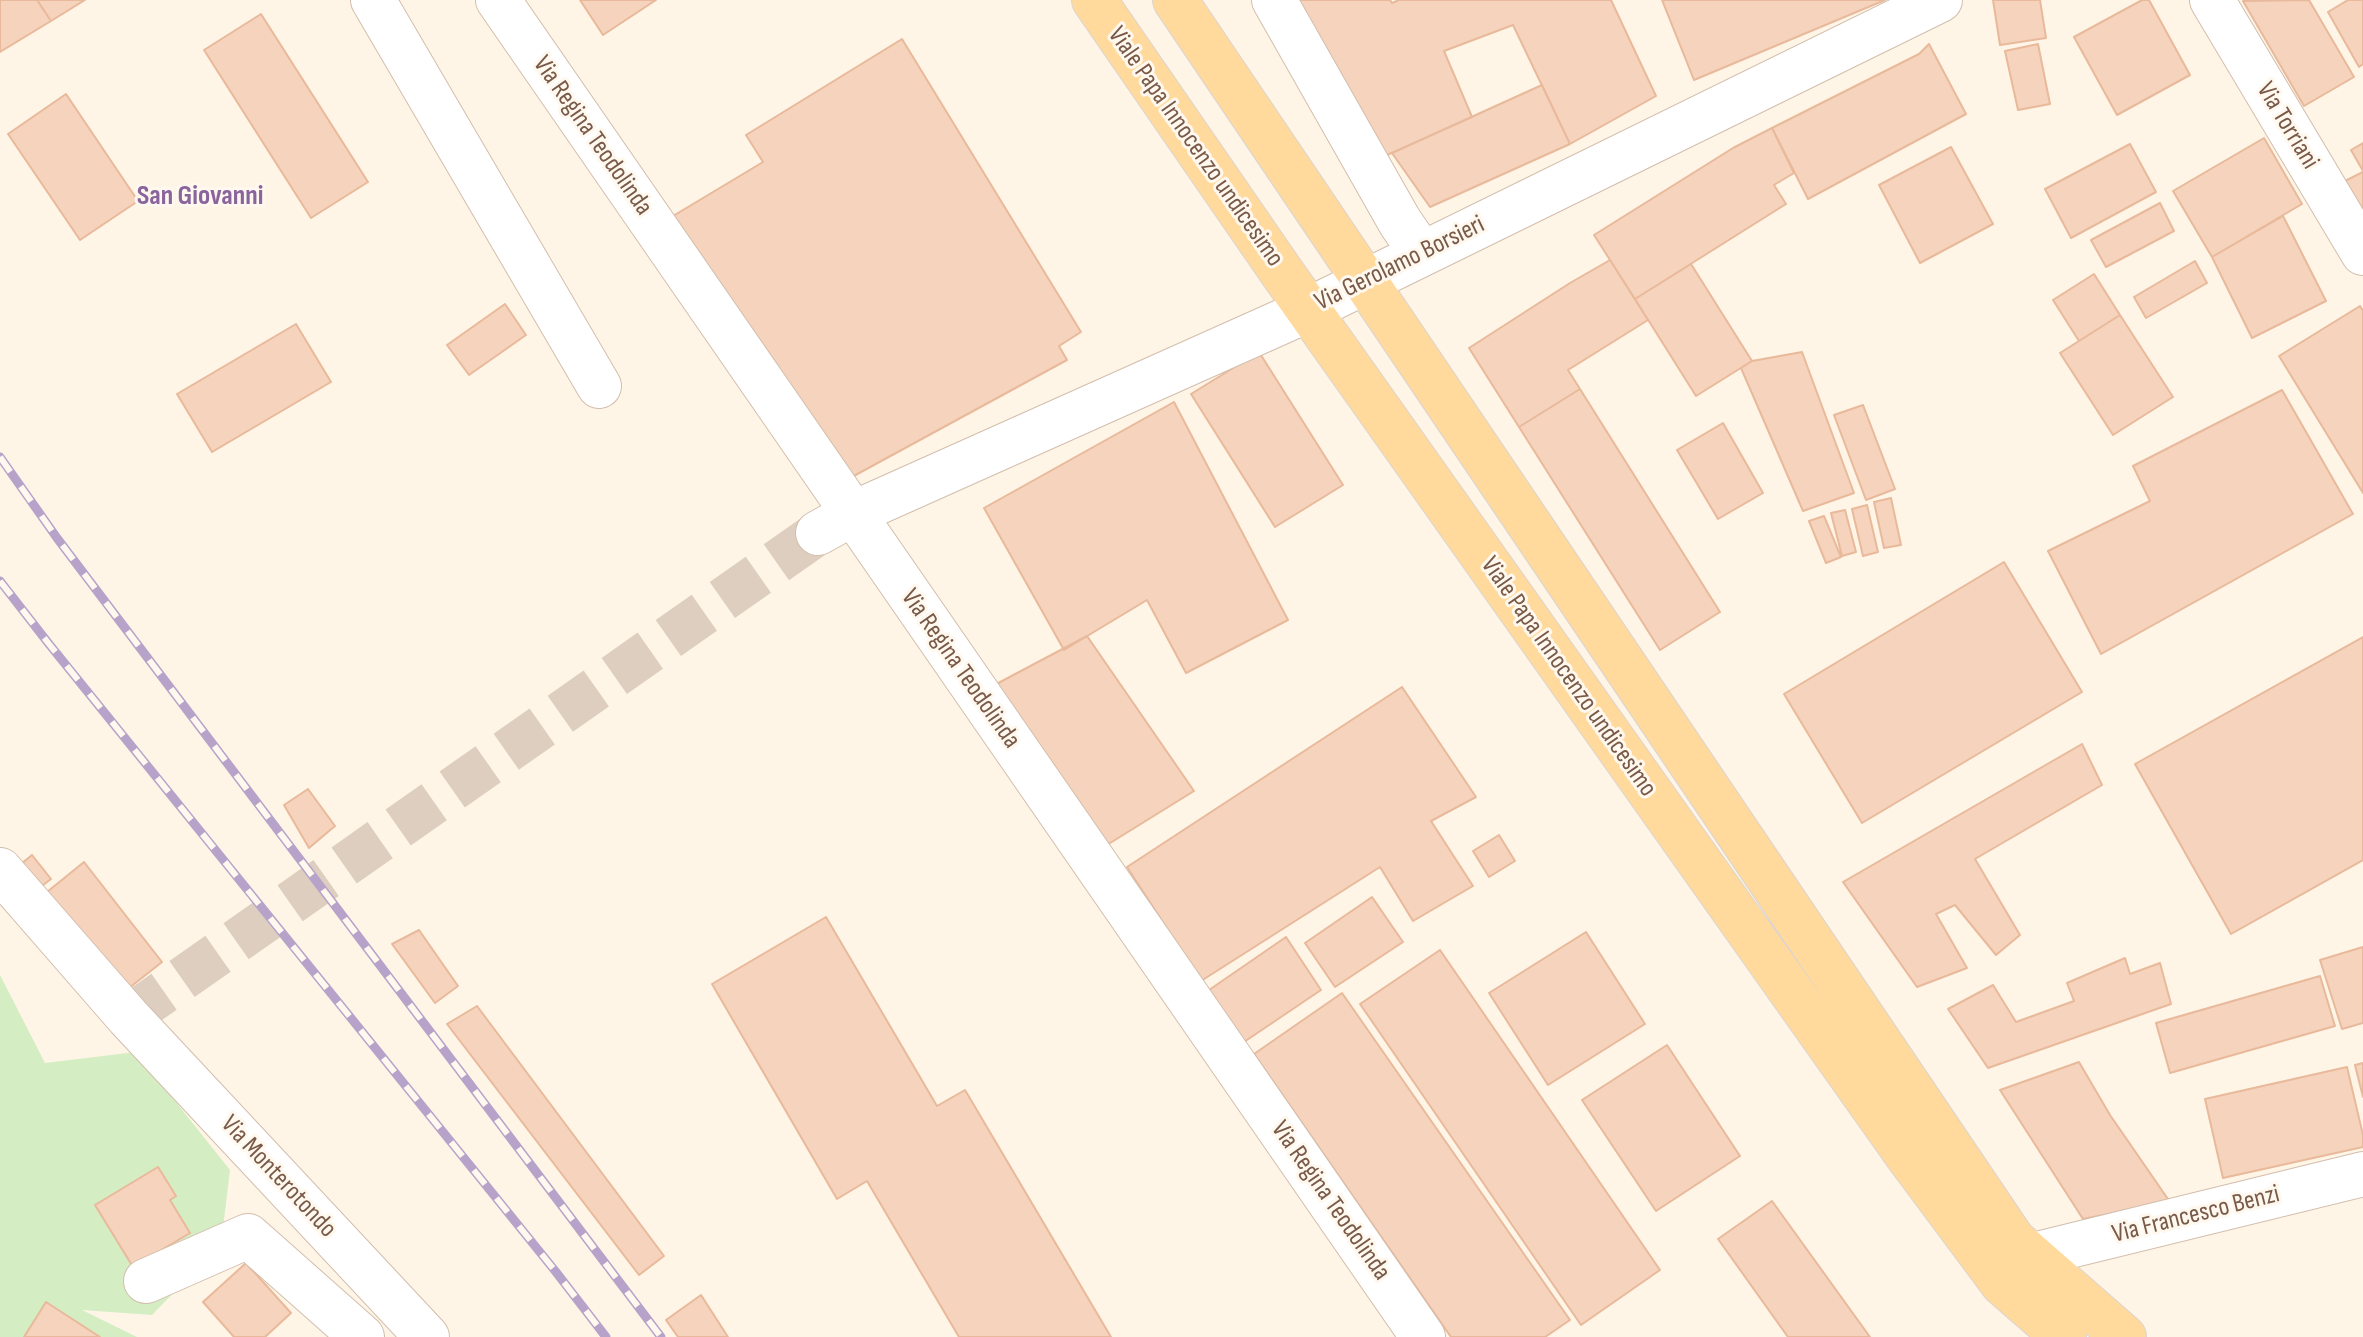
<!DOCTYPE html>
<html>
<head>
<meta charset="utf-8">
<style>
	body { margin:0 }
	canvas { display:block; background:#fef5e6 }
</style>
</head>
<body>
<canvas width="2363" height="1337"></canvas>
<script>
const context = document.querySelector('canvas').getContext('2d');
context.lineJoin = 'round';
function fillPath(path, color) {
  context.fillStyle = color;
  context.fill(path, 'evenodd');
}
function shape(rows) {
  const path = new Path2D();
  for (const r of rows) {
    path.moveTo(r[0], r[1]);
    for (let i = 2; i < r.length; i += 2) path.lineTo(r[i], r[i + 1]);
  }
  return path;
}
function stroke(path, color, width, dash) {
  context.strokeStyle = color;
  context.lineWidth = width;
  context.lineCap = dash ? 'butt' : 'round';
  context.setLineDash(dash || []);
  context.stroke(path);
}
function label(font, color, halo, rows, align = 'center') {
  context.font = font + ' "Sofia Sans Condensed",sans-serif';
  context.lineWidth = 6;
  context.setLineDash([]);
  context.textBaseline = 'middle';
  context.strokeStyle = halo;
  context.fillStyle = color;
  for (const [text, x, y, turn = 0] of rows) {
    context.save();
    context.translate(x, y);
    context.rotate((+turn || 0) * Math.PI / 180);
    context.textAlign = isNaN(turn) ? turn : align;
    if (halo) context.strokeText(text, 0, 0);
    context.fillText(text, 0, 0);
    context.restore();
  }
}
fillPath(shape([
	[0,975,45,1063,136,1052,230,1170,221,1244,152,1315,82,1310,137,1337,0,1337]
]), '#d4edc3');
const building = shape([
	[0,0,37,0,51,21,0,52,0,0],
	[37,0,85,0,51,21,37,0],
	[580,0,656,0,603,35,580,0],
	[1287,0,1390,0,1392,3,1399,0,1611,0,1656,96,1570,144,1513,25,1444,51,1472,117,1376,160,1287,0],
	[1662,0,1885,0,1694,80,1662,0],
	[1993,0,2040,0,2046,38,2000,45,1993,0],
	[2142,0,2149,0,2190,75,2117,115,2074,37,2142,0],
	[2309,0,2354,77,2304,106,2243,1,2309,0],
	[2348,0,2363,0,2363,64,2359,67,2328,12,2348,0],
	[261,14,368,182,311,218,204,50,261,14],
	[902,39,1081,332,1059,346,1067,360,839,484,668,219,763,162,746,135,902,39],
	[1929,44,1966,114,1808,199,1772,128,1919,54,1929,44],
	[2038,44,2050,104,2018,110,2005,51,2038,44],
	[1542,85,1570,144,1430,207,1392,153,1542,85],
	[66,94,138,201,80,240,8,134,66,94],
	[1772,128,1794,173,1774,185,1786,204,1635,299,1594,235,1733,148,1772,128],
	[2264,138,2302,204,2212,257,2173,191,2264,138],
	[2363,143,2363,171,2351,150,2363,143],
	[2130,144,2156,192,2071,238,2045,189,2130,144],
	[1951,147,1993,224,1920,263,1879,185,1951,147],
	[2363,172,2363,217,2343,182,2363,172],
	[2160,203,2174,231,2106,267,2091,240,2160,203],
	[2283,216,2326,301,2252,338,2212,257,2283,216],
	[1610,260,1648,320,1568,370,1580,389,1519,427,1469,348,1570,283,1610,260],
	[2195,261,2207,283,2146,318,2134,297,2195,261],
	[1691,264,1752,361,1696,396,1635,299,1691,264],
	[2094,274,2120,315,2079,341,2053,300,2094,274],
	[505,304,526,335,469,375,447,345,505,304],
	[2360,306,2363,311,2363,493,2279,356,2360,306],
	[2120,315,2173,397,2113,435,2060,353,2120,315],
	[296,324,331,382,212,452,177,394,296,324],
	[1259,352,1343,485,1275,527,1191,394,1259,352],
	[1802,352,1854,493,1803,511,1741,368,1752,361,1802,352],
	[1580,389,1720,612,1660,650,1519,427,1580,389],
	[2282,390,2353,514,2101,654,2048,551,2150,501,2133,466,2282,390],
	[1174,402,1288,620,1186,673,1147,600,1064,650,984,508,1174,402],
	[1863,405,1895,489,1866,500,1834,415,1863,405],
	[1723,423,1763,493,1718,519,1677,450,1723,423],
	[1891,498,1901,545,1884,548,1874,502,1891,498],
	[1867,505,1878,552,1863,556,1852,509,1867,505],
	[1845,510,1856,552,1842,556,1831,513,1845,510],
	[1824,516,1841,557,1826,563,1809,521,1824,516],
	[2004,562,2082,692,1862,823,1784,694,2004,562],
	[1087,636,1194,791,1094,853,987,689,1087,636],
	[2363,637,2363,860,2231,934,2135,764,2363,637],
	[1402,687,1476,797,1431,821,1473,886,1413,921,1380,867,1201,981,1127,867,1402,687],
	[2082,744,2102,785,1975,859,2020,935,1996,955,1955,905,1936,914,1967,968,1917,987,1843,882,2082,744],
	[308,789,335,826,309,848,284,805,308,789],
	[1499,835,1515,861,1489,877,1473,851,1499,835],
	[32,855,51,879,34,892,16,868,32,855],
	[84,862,162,962,124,992,47,892,84,862],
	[1372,897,1403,942,1335,987,1305,943,1372,897],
	[826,917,937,1106,965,1090,1111,1337,959,1337,867,1181,837,1199,712,984,826,917],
	[419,930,458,986,435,1003,392,944,419,930],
	[1586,932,1645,1024,1548,1085,1489,993,1586,932],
	[1286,937,1321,990,1244,1042,1209,990,1286,937],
	[2363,947,2363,1023,2342,1029,2320,960,2363,947],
	[1440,950,1660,1270,1581,1325,1360,1004,1440,950],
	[2125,958,2130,974,2160,963,2171,1004,1988,1068,1948,1009,1993,985,2016,1022,2074,1001,2067,983,2125,958],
	[2320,976,2335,1026,2170,1073,2156,1023,2320,976],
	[1342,993,1570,1320,1545,1337,1451,1337,1254,1054,1342,993],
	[477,1006,664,1256,639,1275,447,1024,477,1006],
	[1667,1045,1740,1156,1656,1211,1582,1100,1667,1045],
	[2079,1062,2110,1115,2170,1202,2083,1219,2000,1090,2079,1062],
	[2363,1063,2363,1097,2355,1065,2363,1063],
	[2347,1067,2363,1135,2363,1147,2223,1178,2205,1099,2347,1067],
	[158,1167,176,1196,170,1200,190,1233,133,1267,95,1205,158,1167],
	[1772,1201,1870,1337,1788,1337,1718,1239,1772,1201],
	[246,1263,291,1313,265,1337,234,1337,203,1302,246,1263],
	[701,1295,728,1337,678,1337,666,1320,701,1295],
	[46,1302,100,1337,24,1337,46,1302]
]);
fillPath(building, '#f5d3bc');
stroke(building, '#e9b99b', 2);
stroke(shape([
	[128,1017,818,533]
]), '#ddcebf', 44, [44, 22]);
const minor = shape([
	[373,0,599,386],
	[498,0,1423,1337],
	[1274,0,1400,222,1422,254],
	[2212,0,2363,253],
	[818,533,854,513,1308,310,1940,0],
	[0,870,128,1017,427,1337],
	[2029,1256,2363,1174],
	[146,1281,248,1236,362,1337]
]);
const major = shape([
	[1094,0,1283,274,1907,1155,2003,1284,2064,1337],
	[1175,0,2013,1240,2124,1337]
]);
stroke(minor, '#d3bead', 46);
stroke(major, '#dcd4d0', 46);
stroke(minor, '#fff', 44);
stroke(major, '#ffda9c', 44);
const rail = shape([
	[0,457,57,538,661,1337],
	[0,581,49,644,556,1272,606,1337]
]);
stroke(rail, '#b7a3c9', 9);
stroke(rail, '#fff8ee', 6, [18]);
label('26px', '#795a49', '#fff8ee', [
	["Via Torriani",2287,126,59],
	["Via Regina Teodolinda",592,136,55],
	["Viale Papa Innocenzo undicesimo",1195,147,55],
	["Via Gerolamo Borsieri",1400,264,-26],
	["Via Regina Teodolinda",960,669,55],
	["Viale Papa Innocenzo undicesimo",1568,677,55],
	["Via Monterotondo",278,1177,47],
	["Via Regina Teodolinda",1330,1201,55],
	["Via Francesco Benzi",2196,1215,-14]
]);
label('bold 28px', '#8a649d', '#fff8ee', [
	["San Giovanni",200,197]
]);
</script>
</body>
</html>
